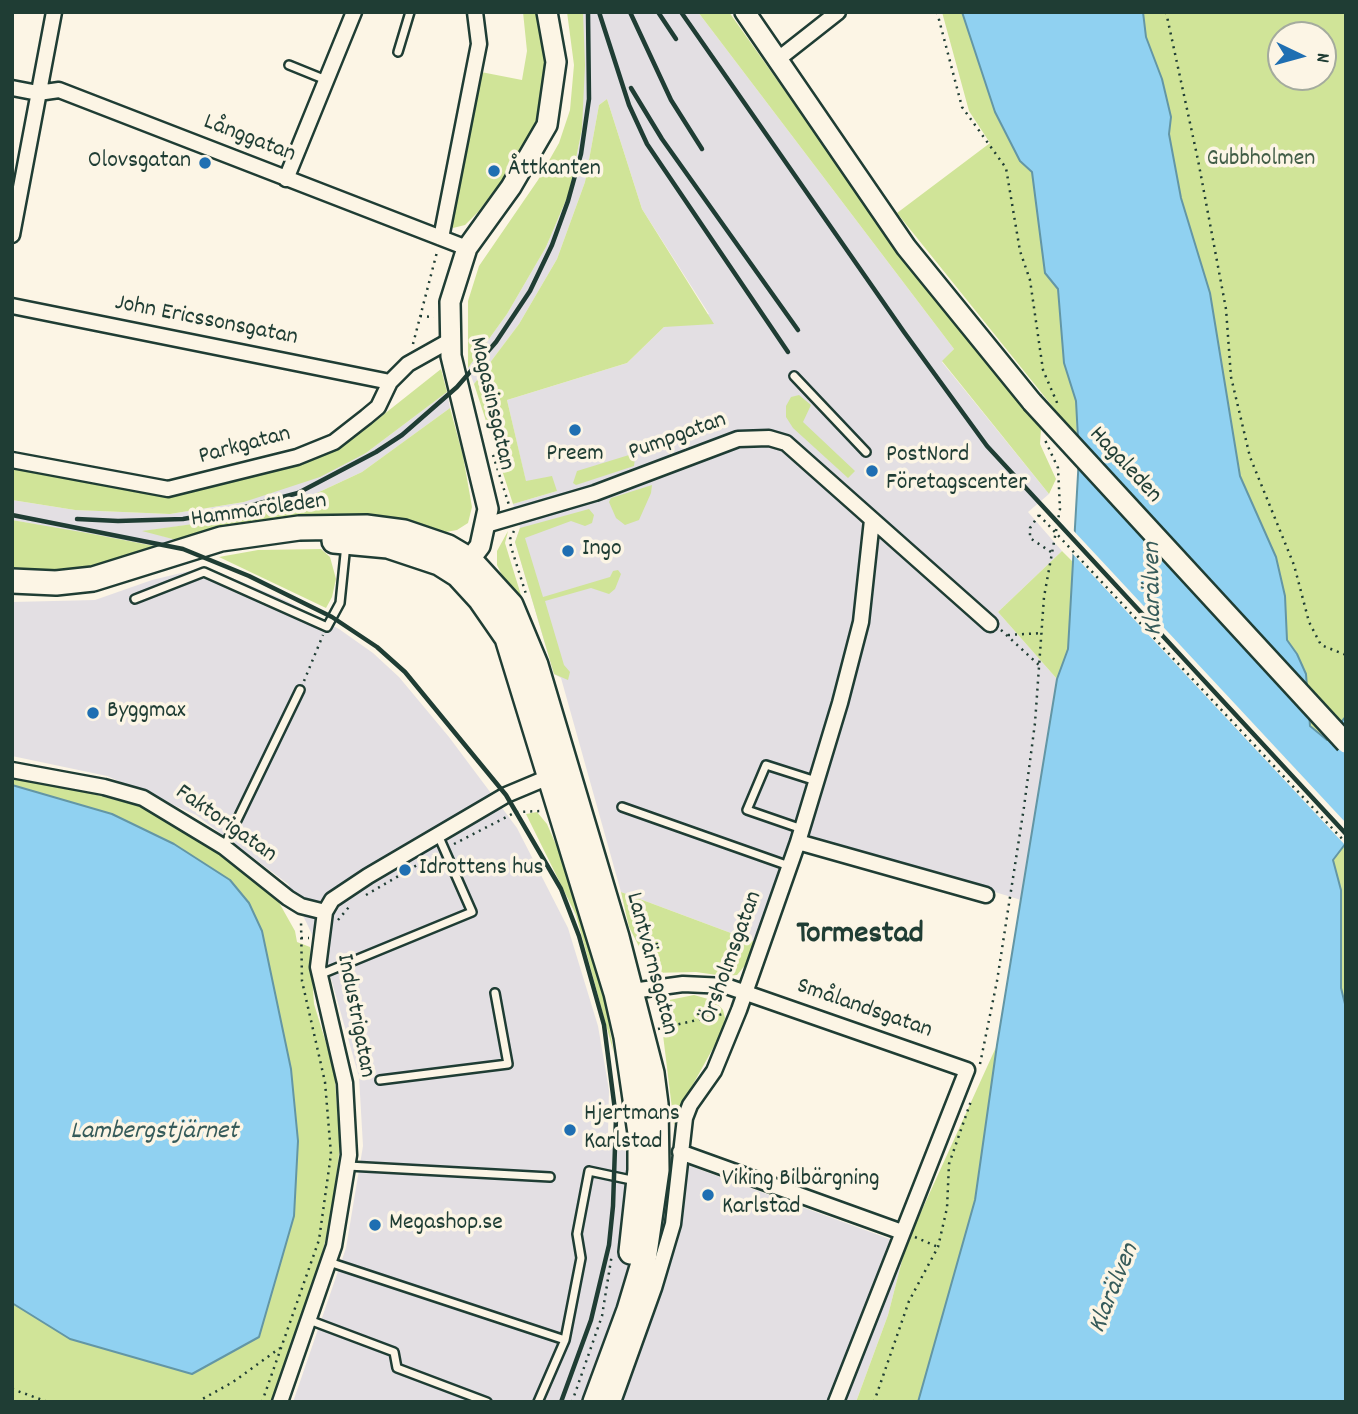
<!DOCTYPE html>
<html>
<head>
<meta charset="utf-8">
<style>
	body { margin:0 }
	#map { position:relative; width:1358px; height:1414px; overflow:hidden; background:#fcf5e5; font-family:Dekko,sans-serif }
	canvas { display:block }
	.frame { position:absolute; inset:0; border:14px solid #1f3d34; pointer-events:none }
	.north { position:absolute; left:1267px; top:21px; width:70px; height:70px; box-sizing:border-box; background:#fcf5e5; border:2px solid #a4ab9e; border-radius:50%; rotate:95deg; font-size:19px; font-weight:700; line-height:28px; text-align:center; color:#1f3d34 }
	.north::after { content:''; display:block; margin:auto; width:24px; height:32px; background:#1f6fb2; clip-path:polygon(50% 0,100% 100%,50% 72%,0 100%) }
</style>
</head>
<body>
<div id="map">
<canvas width="1358" height="1414"></canvas>
<div class="frame"></div>
<div class="north">N</div>
</div>
<script>
const context = document.querySelector('canvas').getContext('2d');
context.lineJoin = 'round';
function fillPath(path, color) {
  context.fillStyle = color;
  context.fill(path, 'evenodd');
}
function shape(rows) {
  const path = new Path2D();
  for (const r of rows) {
    path.moveTo(r[0], r[1]);
    for (let i = 2; i < r.length; i += 2) path.lineTo(r[i], r[i + 1]);
  }
  return path;
}
function stroke(path, color, width, dash) {
  context.strokeStyle = color;
  context.lineWidth = width;
  context.lineCap = dash ? 'butt' : 'round';
  context.setLineDash(dash || []);
  context.stroke(path);
}
function label(font, color, halo, rows, align = 'center') {
  context.font = font + ' Dekko,sans-serif';
  context.lineWidth = 7;
  context.setLineDash([]);
  context.textBaseline = 'middle';
  context.strokeStyle = halo;
  context.fillStyle = color;
  for (const [text, x, y, turn = 0] of rows) {
    context.save();
    context.translate(x, y);
    context.rotate((+turn || 0) * Math.PI / 180);
    context.textAlign = isNaN(turn) ? turn : align;
    if (halo) context.strokeText(text, 0, 0);
    context.fillText(text, 0, 0);
    context.restore();
  }
}
fillPath(shape([
	[583,12,698,12,954,349,942,362,1049,494,1028,512,1062,551,998,612,1057,679,1021,900,795,831,755,942,621,892,561,678,554,674,515,542,520,528,513,504,557,491,526,482,507,400,627,363,664,327,709,314,642,209,607,99,599,105,585,182,557,259,519,324,474,384,468,368,507,314,546,247,569,193,582,129],
	[447,392,450,408,362,472,302,500,244,517,145,531,184,542,165,548,12,520,12,500,75,510,170,514,244,502,366,453],
	[206,567,287,601,339,629,373,653,399,677,449,737,517,828,568,928,598,1026,609,1090,608,1136,906,1245,888,1315,856,1402,293,1402,346,1248,363,1146,359,1077,328,968,288,884,196,815,107,776,12,756,12,602,95,600,152,580]
]), '#e3dfe3');
fillPath(shape([
	[523,12,536,12,539,18,548,67,535,127,506,175,478,212,465,225,453,228,449,221,481,72,522,80,527,51],
	[567,12,583,12,585,65,582,129,569,193,546,247,507,314,468,368,468,301,479,266,538,180,559,143,570,110,574,65],
	[698,12,729,12,867,207,1041,429,1040,444,1056,479,1049,494,942,361,954,349],
	[942,12,962,12,995,113,1020,161,1032,172,1045,273,1058,289,1064,363,1076,401,1077,437,897,213,990,143,969,111],
	[1143,12,1346,12,1346,716,1327,740,1310,726,1306,674,1297,654,1287,640,1285,596,1259,518,1240,476,1210,293,1181,198,1169,134,1171,117,1162,79,1146,37],
	[1281,35,1323,35,1323,77,1281,77],
	[607,99,642,209,714,324,664,327,627,363,507,400,526,481,552,476,557,491,513,504,474,384,519,324,557,259,585,182,599,105],
	[441,369,447,392,366,453,320,477,244,502,170,514,75,510,12,500,12,464,170,495,318,455,359,434],
	[799,395,811,405,803,422,855,471,848,478,793,428,786,417,786,406,791,397],
	[450,408,463,456,472,507,468,523,457,530,440,533,184,542,142,531,244,517,302,500,362,472],
	[629,455,635,458,634,466,576,485,573,483,577,471],
	[652,485,651,493,639,520,625,525,616,518,609,502,611,498],
	[589,509,594,515,592,523,585,526,571,521,525,538,543,597,610,577,613,571,618,570,621,574,615,589,609,594,591,588,545,601,564,665,570,672,568,680,554,674,515,542,520,528],
	[12,520,87,533,165,548,101,569,12,575],
	[508,531,505,543,524,605,505,581,497,565,497,551],
	[321,549,330,557,336,579,332,597,326,608,219,557,258,550],
	[1062,551,1073,562,1068,649,1057,679,998,612],
	[12,779,62,786,151,809,202,841,277,899,295,931,297,942,310,947,314,1004,334,1069,340,1146,331,1219,313,1287,273,1402,12,1402,12,1303,70,1339,291,1069,262,931,112,814,12,785],
	[537,812,547,824,563,861,604,996,614,1054,576,915,526,814],
	[1343,847,1346,849,1346,1008,1341,988,1341,890,1333,859],
	[621,892,755,942,747,963,737,975,724,976,696,972,649,973,647,962,629,927],
	[694,995,715,1001,723,1010,725,1018,722,1032,686,1097,674,1125,659,1002],
	[997,1045,975,1200,918,1402,856,1402,888,1315,906,1245]
]), '#d0e498');
const water = shape([
	[962,12,1143,12,1146,37,1162,79,1171,117,1169,134,1181,198,1210,293,1240,476,1276,557,1285,596,1287,640,1297,654,1306,674,1310,726,1327,740,1346,716,1346,843,1333,860,1341,890,1341,988,1346,1008,1346,1402,918,1402,975,1200,997,1045,1057,679,1068,649,1079,457,1076,401,1064,363,1058,289,1045,273,1032,172,1020,161,995,112,962,12],
	[12,785,112,814,174,844,230,880,249,903,262,931,291,1069,298,1141,294,1216,259,1337,192,1374,70,1339,12,1303,12,785]
]);
fillPath(water, '#90d1f1');
stroke(water, '#6396a5', 2);
fillPath(shape([
	[1071,528,1346,823,1346,846,1070,551]
]), '#fcf5e5');
const lane = shape([
	[398,52,410,12],
	[289,65,326,80],
	[794,376,866,452],
	[135,599,204,572,327,627,340,603,346,544],
	[622,807,789,866],
	[802,829,747,810,766,765,816,781],
	[224,847,300,690],
	[319,975,472,912,438,835],
	[380,1080,508,1064,495,993],
	[348,1166,550,1177],
	[329,1262,565,1340,581,1258,577,1234,589,1171,636,1181],
	[309,1320,394,1352,397,1368,487,1402],
	[538,1402,565,1340]
]);
const street = shape([
	[777,60,838,12],
	[12,88,38,93,59,90,467,248],
	[286,179,354,12],
	[12,235,54,12],
	[441,238,479,44,475,12],
	[12,306,390,382],
	[12,460,168,489,297,457,334,442,366,417,378,407,390,382,408,364,449,341],
	[486,525,595,493,738,439,769,438,786,443,990,624],
	[12,770,104,787,143,798,224,847,288,898,301,906,325,912],
	[798,842,986,895],
	[625,992,683,984,726,986,967,1070,836,1402],
	[680,1152,902,1232],
	[280,1402,334,1246,349,1155,345,1083,318,967,325,912,332,900,368,876,506,795,556,774],
	[613,1402,654,1288,673,1224,685,1118,690,1105,714,1071,739,1010,798,842,840,703,861,622,872,520]
]);
const secondary = shape([
	[745,12,906,247,1032,402],
	[460,572,480,546,488,509,451,356,450,302,467,248,511,187,547,125,556,62,547,12]
]);
const primary = shape([
	[334,541,388,546,439,563,458,575,480,599,507,638,616,993,626,1037,640,1133,640,1170,631,1252],
	[12,581,56,583,93,579,221,539,299,528,366,527,404,532,448,547,470,560,511,605,536,665,617,937,652,1073,656,1104,657,1170,644,1260,629,1310,595,1402]
]);
stroke(lane, '#1f3d34', 12);
stroke(street, '#1f3d34', 19);
stroke(secondary, '#1f3d34', 24);
stroke(primary, '#1f3d34', 28);
stroke(shape([
	[937,12,962,107,1006,168,1020,251,1030,280,1043,370,1058,405],
	[1166,12,1198,160,1226,309,1231,377,1250,457,1294,565,1309,622,1321,645,1346,655],
	[420,316,434,317],
	[413,344,437,252],
	[493,455,509,505],
	[1039,515,1030,528,1030,538,1051,552],
	[514,531,510,539,511,547,526,594],
	[1001,630,1040,666],
	[1008,635,1043,633],
	[304,681,323,635],
	[454,844,516,812,541,811],
	[366,895,436,854],
	[338,920,349,907],
	[301,938,309,938],
	[658,1029,723,1014],
	[980,1064,997,981,1024,807,1035,723,1044,597,1060,509,1058,468,1045,440],
	[915,1237,938,1247],
	[12,1389,48,1402],
	[197,1402,233,1382,280,1348],
	[262,1402,319,1240,331,1154,325,1082,302,981,301,920],
	[572,1402,602,1316,612,1254],
	[874,1402,909,1301,938,1247,947,1208,949,1164,971,1101]
]), '#1f3d34', 2.5, [2, 5]);
stroke(lane, '#fcf5e5', 7);
stroke(street, '#fcf5e5', 14);
stroke(secondary, '#fcf5e5', 19);
stroke(primary, '#fcf5e5', 23);
stroke(shape([
	[599,12,629,105,647,144,788,352],
	[630,12,671,100,702,149],
	[658,12,676,39],
	[681,12,904,332,987,446,1346,834],
	[631,88,662,139,798,330],
	[12,515,183,549,249,576,332,617,377,647,405,672,506,795,561,889,579,936,604,1025,616,1118,613,1206,609,1245,591,1320,561,1402],
	[77,519,118,521,183,519,234,510,298,493,376,452,402,435,457,387,496,342,530,291,552,245,568,201,581,154,589,99,588,12]
]), '#1f3d34', 4.5);
const secondaryBridge = shape([
	[1032,402,1346,743]
]);
stroke(secondaryBridge, '#1f3d34', 24, []);
stroke(shape([
	[1039,515,1346,843]
]), '#1f3d34', 2.5, [2, 5]);
stroke(secondaryBridge, '#fcf5e5', 19);
for (const [x, y, r, color] of [
	[205,163,7,"#1f6fb2"],
	[494,171,7,"#1f6fb2"],
	[575,430,7,"#1f6fb2"],
	[872,471,7,"#1f6fb2"],
	[568,551,7,"#1f6fb2"],
	[93,713,7,"#1f6fb2"],
	[405,870,7,"#1f6fb2"],
	[570,1130,7,"#1f6fb2"],
	[708,1195,7,"#1f6fb2"],
	[375,1225,7,"#1f6fb2"]
]) {
  const dot = new Path2D();
  dot.arc(x, y, r, 0, 2 * Math.PI);
  context.fillStyle = color;
  context.fill(dot);
  stroke(dot, '#fcf5e5', 2.5);
}
label('24px', '#1f3d34', '#fcf5e5', [
	["Långgatan",249,140,21],
	["John Ericssonsgatan",206,322,11],
	["Magasinsgatan",490,404,77],
	["Pumpgatan",678,438,-20],
	["Parkgatan",245,447,-15],
	["Hagaleden",1124,466,47],
	["Hammaröleden",259,512,-8],
	["Faktorigatan",225,825,35],
	["Örsholmsgatan",733,958,-70],
	["Lantvärnsgatan",650,964,75],
	["Smålandsgatan",864,1010,19],
	["Industrigatan",354,1016,79]
]);
label('24px', '#425e48', '#fcf5e5', [
	["Gubbholmen",1261,161]
]);
label('24px', '#1f3d34', '#fcf5e5', [
	["Olovsgatan",191,163,"right"],
	["Åttkanten",508,171],
	["Preem",575,456,"center"],
	["PostNord",886,457],
	["Företagscenter",886,485],
	["Ingo",582,551],
	["Byggmax",107,713],
	["Idrottens hus",419,870],
	["Hjertmans",584,1116],
	["Karlstad",584,1144],
	["Viking Bilbärgning",722,1181],
	["Karlstad",722,1209],
	["Megashop.se",389,1225]
], 'left');
label('italic 26px', '#365b5a', '#fcf5e5', [
	["Klarälven",1155,589,-91],
	["Lambergstjärnet",154,1133],
	["Klarälven",1116,1289,-68]
]);
label('bold 32px', '#1f3d34', '#fcf5e5', [
	["Tormestad",860,937]
]);
</script>
</body>
</html>
